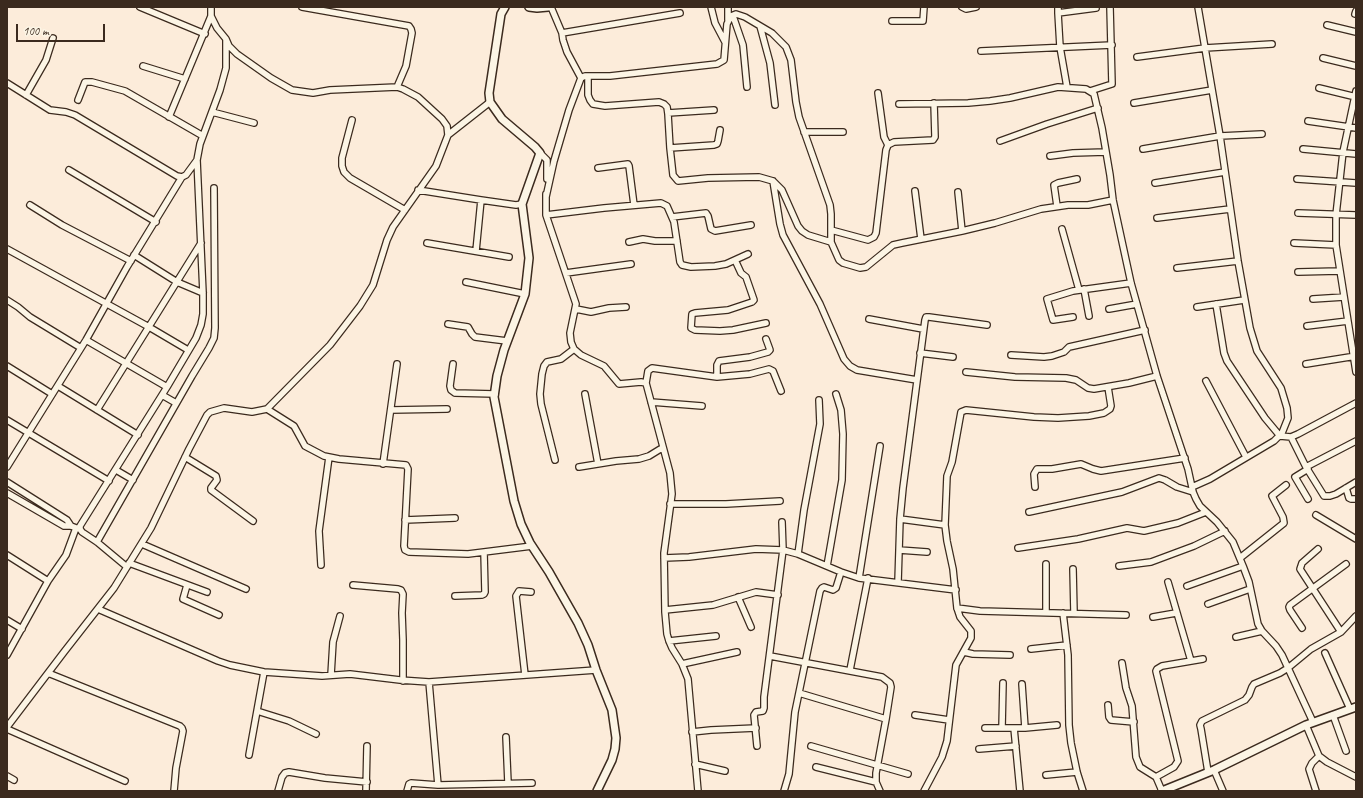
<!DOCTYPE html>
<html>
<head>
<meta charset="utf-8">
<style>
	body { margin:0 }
	#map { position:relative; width:1363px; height:798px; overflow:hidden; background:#fcecda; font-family:Caveat,sans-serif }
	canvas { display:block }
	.frame { position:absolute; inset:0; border:8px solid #3b2a1e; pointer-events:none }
	.scale { position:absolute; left:16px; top:24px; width:89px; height:18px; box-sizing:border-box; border:2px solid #3b2a1e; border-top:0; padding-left:5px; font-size:12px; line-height:14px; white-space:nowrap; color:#3b2a1e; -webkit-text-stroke:3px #fcf5e5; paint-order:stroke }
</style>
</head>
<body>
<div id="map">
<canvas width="1363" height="798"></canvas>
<div class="frame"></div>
<div class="scale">100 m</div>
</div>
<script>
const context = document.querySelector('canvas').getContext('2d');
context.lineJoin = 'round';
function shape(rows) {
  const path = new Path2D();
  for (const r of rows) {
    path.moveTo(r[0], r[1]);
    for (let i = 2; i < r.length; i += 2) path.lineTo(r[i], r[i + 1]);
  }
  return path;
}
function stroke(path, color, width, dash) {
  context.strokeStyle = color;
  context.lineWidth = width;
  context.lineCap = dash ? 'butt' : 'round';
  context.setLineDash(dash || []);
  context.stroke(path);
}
const minor = shape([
	[140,7,205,34],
	[302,7,409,26,411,29,412,33,406,66,397,87],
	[551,7,562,33,563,40,567,52,581,78],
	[711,7,715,23,725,42],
	[728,7,728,20],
	[962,7,966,9,976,7],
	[1058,7,1058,13,1060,47,1067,87],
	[1058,13,1096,8],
	[1355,14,1356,11],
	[733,16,743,45,747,87],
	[892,21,923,21,924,7],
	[1327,25,1356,32],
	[760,26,770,63,775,105],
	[562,33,680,13],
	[981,51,1112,45],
	[1137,57,1205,48,1272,44],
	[1323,58,1356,66],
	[143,66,185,79],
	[588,76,588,95,590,100,593,104,605,106,659,102,664,104,667,107,668,114,670,148,673,175,678,181,708,178,759,177,773,181,782,190,798,226,802,231,808,235,831,242],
	[7,83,50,110,66,112,75,115,177,176,182,177],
	[1319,88,1356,97],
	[1090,91,1112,84,1110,7],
	[1356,91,1343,152,1336,215,1336,245,1356,372],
	[878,93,884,137,888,145],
	[26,95,46,60,53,38],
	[78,100,85,82,92,82,125,91,203,136],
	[1134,103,1212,90],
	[899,104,968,103,990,101,1010,98,1058,87,1086,89,1094,94,1102,128,1110,175,1113,200,1131,283,1157,376,1188,469,1193,492,1196,499,1200,506,1217,522,1233,542,1243,566,1249,582,1258,624,1262,631,1276,646,1282,655,1313,722],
	[212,112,254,123],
	[668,113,714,110],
	[169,117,211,16],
	[352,120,342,158,342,166,344,172,350,178,405,210],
	[1308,121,1356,128],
	[804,132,843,132],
	[448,135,490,102],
	[1000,141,1047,124,1098,108],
	[670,148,714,145,717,144,718,141,720,130],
	[1143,149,1220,136,1262,134],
	[1303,149,1356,154],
	[540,153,547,160,547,179],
	[1050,156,1073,153,1106,152],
	[598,168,628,164,629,166,634,205],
	[69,170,156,222],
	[1297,179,1356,183],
	[773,181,780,224,783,235,820,304,844,359,850,366,857,370,917,380],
	[1155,183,1225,172],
	[418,190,481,200,516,205,522,204],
	[915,191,921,239],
	[958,192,962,231],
	[546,194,546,215,576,304,570,333,571,342,574,349,581,355,604,366,619,384,641,382,646,383,670,473,672,494,664,553,665,612,667,634,669,641,672,648,682,664,688,679,698,791],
	[546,197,554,161,569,110,581,78,585,76,610,76,717,64,724,60,727,24,731,16,736,14,745,17,772,33,786,47,791,60,796,102,799,117,830,205,831,214,831,242,839,260,843,263,860,268,866,267,893,245,902,243,962,231,995,223,1041,209,1068,205,1088,205,1113,200],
	[30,205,62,225,131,261],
	[1057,206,1054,185,1058,183,1077,179],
	[1298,213,1356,215],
	[546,215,604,208,661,203,667,206,674,222,680,262,682,265,691,267,715,266,726,264,748,254],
	[672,217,706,213,708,216,711,229,715,231,751,225],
	[1157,218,1230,209],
	[1062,229,1079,290],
	[831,230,868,240,874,237,876,233,886,150,888,145,894,142,933,140,935,137,934,103],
	[629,242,643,239,655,241,677,241],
	[427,243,509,257],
	[1294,243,1336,245],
	[7,249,149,327,188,350],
	[476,251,481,200],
	[134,255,177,282,203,293],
	[735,260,741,273,746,277,754,300,752,302,728,310,695,313,692,314,691,328,695,330,720,331,733,330,766,323],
	[1177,268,1238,261],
	[1298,272,1339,271],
	[566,273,631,264],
	[466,282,525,294],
	[1084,289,1089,316],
	[1313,299,1344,297],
	[7,300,18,307,30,317,81,348],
	[1216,304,1224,353,1227,361,1265,418,1280,436,1291,437,1298,434,1356,403],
	[1197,307,1244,300],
	[576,309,591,312,609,308,626,307],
	[1109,309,1137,304],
	[1073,317,1053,320,1047,299,1073,291,1131,283],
	[869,319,923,329],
	[448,324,468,327,472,334,475,337,507,341],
	[1307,326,1348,321],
	[86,340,167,387],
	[920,353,953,357],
	[1011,355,1044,357,1052,356,1064,352,1069,347,1145,330],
	[453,364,450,386,451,390,455,393,495,394],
	[1306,364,1356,356],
	[7,366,52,394],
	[966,372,1015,377,1066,378,1076,380,1088,388,1094,389,1129,383,1157,376],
	[717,377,717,365,719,361,750,357,768,352,770,350,766,339],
	[1206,381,1246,457],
	[646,383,648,371,652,368,717,377,750,374,769,369,773,371,781,391],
	[58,386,138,435],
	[585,394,598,464],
	[162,395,176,403],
	[651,402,702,406],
	[267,409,294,426,305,446,324,456,339,459,406,465,408,469,404,546,405,550,409,552,468,554,532,546],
	[97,410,201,243],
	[391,410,447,409],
	[7,420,109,481],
	[1291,437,1306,467,1324,496,1330,496,1336,494,1356,482],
	[185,457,216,476,217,480,211,488,211,490,253,521],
	[555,460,541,404,540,394,542,374,544,366,547,362,561,359,574,349],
	[383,464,397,364],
	[7,467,86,340,127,267,182,177,186,175,197,160],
	[579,467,616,461,639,459,649,456,662,448],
	[1306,467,1356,441],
	[116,470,133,480],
	[7,482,67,520,71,526],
	[1035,487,1034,474,1037,469,1052,469,1081,464,1093,469,1101,471,1185,458],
	[1192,487,1210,479,1274,441,1282,433,1288,418,1287,408,1281,388,1257,351,1250,328,1238,261,1220,136,1198,7],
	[1346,488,1349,498,1351,499,1356,499],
	[7,493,64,526,71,526,79,529],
	[1308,499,1295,477,1308,469],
	[670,504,726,504,780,501],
	[1029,512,1122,492,1159,478,1165,480,1177,487,1193,492],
	[1316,515,1356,539],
	[900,519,945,525],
	[405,520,455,518],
	[97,542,192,376,209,348,214,338,215,328,214,188],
	[142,544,246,589],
	[1018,548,1078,539,1127,528,1144,531,1178,523,1206,512],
	[1318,549,1302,563,1300,569,1341,632],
	[899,550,927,552],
	[798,554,804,510,820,424,819,400],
	[7,555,48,581],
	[664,558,689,557,756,549,783,550,798,554,841,572,859,578,956,590],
	[1240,558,1284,523,1283,517,1272,496,1286,485],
	[129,563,207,592],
	[1046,564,1046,613],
	[321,565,319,531,329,457],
	[827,566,842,480,843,434,841,410,836,394],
	[1119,566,1151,562,1194,546,1225,531],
	[127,567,97,542,82,532,80,529,80,526,167,387,196,338,201,325,203,314,203,293,197,160,200,144,220,90,226,68,226,39,217,28,211,16,211,7],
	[1073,569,1074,613],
	[859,578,880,446],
	[898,582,900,519,903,488,925,320,926,317,929,317,987,325],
	[1168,582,1191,661],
	[187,585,183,599,219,615],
	[353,585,398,589,401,590,403,594,402,613,403,640,403,681],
	[1187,586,1243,566],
	[455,596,482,595,484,594,485,592,484,552],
	[738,597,751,627],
	[1208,604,1250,589],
	[957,608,980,611,1126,615],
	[98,609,218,661,230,665,264,672,322,676,350,674,400,680,429,682,596,670],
	[665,610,713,605,756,592,778,595],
	[1063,613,1068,655,1069,725,1071,743,1077,772,1083,791],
	[1153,617,1176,613],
	[7,620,22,629],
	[1302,628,1290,610,1289,607,1290,605,1346,564],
	[1236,637,1262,631],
	[669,641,716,636],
	[1031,649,1067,645],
	[964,652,973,654,1010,655],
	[1325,653,1350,709],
	[7,655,48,581,66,555,76,528],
	[770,656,882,677,890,683,891,687,886,719,876,773,876,782,880,791],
	[1122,663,1126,688,1132,706,1136,757,1140,767,1156,777,1162,791],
	[682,664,737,652],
	[850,670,868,578],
	[48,673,180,726,182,728,183,731,176,768,174,791],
	[331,675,333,642,340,616],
	[525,675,516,596,519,591,531,592],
	[429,682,438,785],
	[1022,684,1025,728],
	[799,693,886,719],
	[1108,705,1109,717,1111,720,1134,722],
	[257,711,289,721,316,734],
	[915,715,949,720],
	[1333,715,1346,751],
	[1306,725,1319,756,1327,762,1356,777],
	[7,727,64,652,114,588,151,528,189,449,207,415,210,412,224,408,252,412,267,409,330,345,360,306,373,285,387,240,393,227,436,166,448,135,447,126,442,119,418,97,403,89,397,87,330,90,313,93,292,90,271,78,237,54,229,46,226,39],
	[985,728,1025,728,1057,725],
	[1002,728,1003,683],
	[1014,728,1020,791],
	[7,729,125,781],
	[692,732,711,730,756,728],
	[506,737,508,783],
	[757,746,754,715,756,712,763,711,764,708,764,697,783,550,782,522],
	[811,746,908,774],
	[979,749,1016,746],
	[249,755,264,672],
	[695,764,725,771],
	[816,767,876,782],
	[1214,770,1223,791],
	[1208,772,1201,729,1200,725,1202,721,1245,700,1249,695,1252,687,1254,684,1280,673,1288,668,1311,649,1341,632,1356,616],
	[1046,775,1077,772],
	[7,776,14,780],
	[1156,777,1174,767,1178,761,1156,671,1157,669,1162,666,1203,659],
	[278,791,282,777,285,773,289,772,325,778,367,782],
	[366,791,367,746],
	[407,791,409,784,411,783,438,785,532,783],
	[784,791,789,774,795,712,820,591,822,588,824,587,833,590,836,588,841,572],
	[924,791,942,757,947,741,956,665,971,638,971,631,960,617,957,608,953,569,947,541,945,525,947,476,952,462,961,412,966,410,1034,417,1058,418,1089,416,1104,413,1110,409,1111,406,1108,387],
	[1316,791,1309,769,1312,763,1319,756]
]);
const tertiary = shape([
	[505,7,501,14,489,93,490,102,502,119,535,147,540,153,522,204,529,258,525,294,504,350,497,376,494,397,514,501,521,524,530,543,549,572,578,623,588,645,596,670,612,710,616,738,615,749,612,760,597,791],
	[529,7,537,8,548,7],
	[1162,791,1214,770,1306,725,1356,707]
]);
stroke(minor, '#3b2a1e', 8);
stroke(tertiary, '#3b2a1e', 10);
stroke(minor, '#fcf5e5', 5.5);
stroke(tertiary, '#fcf5e5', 7);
</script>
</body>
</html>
